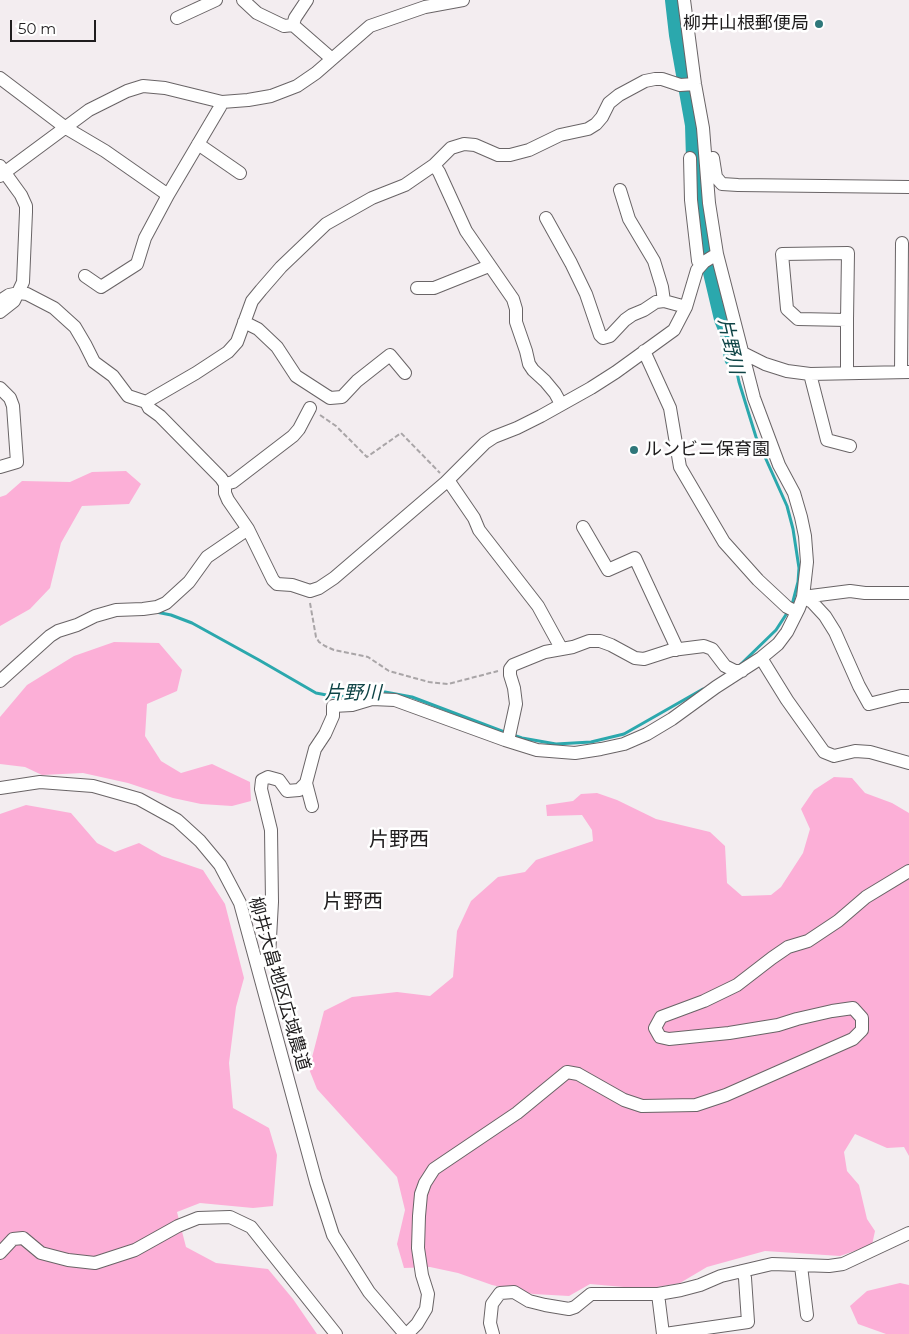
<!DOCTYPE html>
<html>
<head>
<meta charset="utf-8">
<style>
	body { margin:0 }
	#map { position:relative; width:909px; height:1334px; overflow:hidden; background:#f3edf0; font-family:Montserrat,sans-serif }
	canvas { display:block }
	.scale { position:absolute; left:10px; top:20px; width:86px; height:22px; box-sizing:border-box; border:2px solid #1f1d1e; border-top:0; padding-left:6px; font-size:15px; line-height:18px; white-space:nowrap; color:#1f1d1e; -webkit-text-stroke:4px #fff; paint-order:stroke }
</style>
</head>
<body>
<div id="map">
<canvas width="909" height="1334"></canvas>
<div class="scale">50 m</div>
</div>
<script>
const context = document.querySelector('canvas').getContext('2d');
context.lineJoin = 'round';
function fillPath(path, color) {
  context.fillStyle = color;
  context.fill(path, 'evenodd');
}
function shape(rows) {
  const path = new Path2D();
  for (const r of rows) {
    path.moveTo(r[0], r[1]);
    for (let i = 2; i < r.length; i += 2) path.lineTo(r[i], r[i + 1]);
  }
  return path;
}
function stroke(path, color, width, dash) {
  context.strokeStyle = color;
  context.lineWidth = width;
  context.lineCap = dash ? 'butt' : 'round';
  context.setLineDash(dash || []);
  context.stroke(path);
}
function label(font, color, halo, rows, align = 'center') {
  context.font = font + ' Montserrat,"Noto Sans JP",sans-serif';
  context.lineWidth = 5;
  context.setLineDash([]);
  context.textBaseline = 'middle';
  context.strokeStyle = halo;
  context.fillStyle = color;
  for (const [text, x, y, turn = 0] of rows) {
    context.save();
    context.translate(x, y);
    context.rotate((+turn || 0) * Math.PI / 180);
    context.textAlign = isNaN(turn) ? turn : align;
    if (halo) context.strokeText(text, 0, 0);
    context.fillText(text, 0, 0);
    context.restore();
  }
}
fillPath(shape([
	[126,471,141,484,129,504,82,506,61,543,50,588,30,609,0,626,0,497,6,495,22,481,70,482,92,472],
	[114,642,159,643,182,670,177,691,147,704,145,736,161,761,181,773,212,764,250,782,251,801,232,806,201,804,173,798,128,783,83,773,42,775,25,767,0,764,0,717,27,685,74,656],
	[834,777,852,778,865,793,892,803,909,813,909,1156,904,1147,887,1148,855,1134,844,1152,847,1171,859,1185,867,1219,875,1231,872,1245,840,1256,765,1251,707,1267,680,1283,646,1289,590,1284,569,1296,533,1294,492,1285,458,1273,430,1267,404,1268,397,1244,405,1210,397,1177,317,1089,309,1069,324,1011,352,997,397,992,430,996,453,977,457,931,471,901,498,877,525,872,536,860,593,841,592,830,582,815,547,816,546,805,573,801,581,794,597,793,617,800,656,819,710,832,725,846,727,883,742,896,771,895,781,887,803,853,810,829,801,809,814,790],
	[26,805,71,813,97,843,115,852,139,843,162,856,203,870,225,904,244,978,236,1007,229,1063,233,1108,269,1128,277,1155,273,1206,253,1208,200,1203,177,1212,186,1247,216,1263,268,1269,293,1299,317,1334,0,1334,0,814],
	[900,1283,909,1285,909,1334,886,1334,858,1324,850,1306,867,1291]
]), '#fcafd7');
stroke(shape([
	[734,358,739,382,756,437,787,506,793,529,799,568,798,582,792,605],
	[156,612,171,615,192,623,259,660,316,693,337,697,385,692,412,697,507,733],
	[740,665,776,630,789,610],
	[513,735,522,738,556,744,591,742,624,734,703,689]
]), '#2ba8ad', 3);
stroke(shape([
	[675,0,679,35,695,125,697,192,707,247,724,319,730,333,734,358]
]), '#2ba8ad', 20);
const minor = shape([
	[243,0,257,13,284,26,293,25],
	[307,0,295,18,293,25,332,59],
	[177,18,216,0],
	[0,78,66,128,105,151,168,195],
	[695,84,680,85,662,79,655,79,645,81,619,95,609,103,602,117,596,124,588,129,560,135,529,150,510,155,498,155,475,145,464,144,451,148,434,165,405,185,372,198,326,224,281,267,261,290,252,301,237,342,228,352,196,373,146,402,149,408,160,416,221,478,225,484,225,493,228,500,248,529,273,580,277,584,292,585,310,591,319,588,334,578,446,482,485,443,494,437,517,428,541,416,591,388,616,372,674,330,686,307,697,270,704,262,717,254],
	[198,144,240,173],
	[690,158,691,200,698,261,701,264],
	[713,158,716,177,722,184,738,185,909,187],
	[434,165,439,172,466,231,513,299,516,309,516,322,526,351,529,364,533,370,545,381,555,393,561,404],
	[0,166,21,195,26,206,26,212,23,282,14,301,0,312],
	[0,176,89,110,127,91,143,86,165,88,222,102,248,100,271,96,297,86,316,73,370,26,425,7,463,0],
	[620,190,629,219,654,261,662,287,664,301],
	[546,218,571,263,586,294,600,335,603,338,610,336,625,320,632,315,644,310,656,302,664,301,686,307],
	[85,276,101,287,137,264,145,238,168,195,220,107,222,102],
	[417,288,434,288,489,266],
	[0,301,9,295,19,293,27,294,54,308,75,327,85,344,94,362,113,376,128,396,146,402],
	[244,322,258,329,277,347,296,376,330,398,342,397,357,381,390,355,405,373],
	[644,351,670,408,680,467,724,542,758,580,787,607,797,612],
	[743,353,765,364,787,371,810,374,909,372],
	[901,372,902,243],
	[847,373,847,320,848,253,782,254,787,309,798,319,847,320],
	[810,374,827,440,850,446],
	[0,388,10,398,13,406,17,462,0,467],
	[448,480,474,518,479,530,538,606,561,648],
	[225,484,233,482,293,436,299,429,310,408],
	[583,527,608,570,635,558,675,644,676,650],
	[803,597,812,602,825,616,835,632,859,686,869,704,901,696,909,696],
	[803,597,850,591,865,593,909,593],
	[761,658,787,700,824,752,834,756,855,751,870,752,909,763],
	[0,681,50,636,58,631,77,625,95,616,116,610,143,609,157,607,166,603,189,582,207,557,248,529],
	[508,741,516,704,514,688,510,675,510,669,513,665,545,652,573,647,589,641,600,641,611,645,635,658,644,659,672,650,704,646,712,649,725,666,735,671,742,671],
	[306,783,312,806],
	[0,788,40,782,93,786,139,799,177,820,200,841,220,865,240,903,316,1182,333,1235,369,1292,405,1334],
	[257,965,269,956,272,902,271,830,261,789,262,780,268,777,279,780,287,791,299,790,306,783,315,749,325,734,333,716,333,706,352,705,372,699,395,700,505,740,537,750,575,753,601,749,624,744,647,734,672,719,716,687,761,658,778,644,787,632,799,608,803,597,807,562,805,536,801,517,794,493,779,465,754,398,717,254,709,203,703,128,695,84,684,0],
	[0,1253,13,1239,23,1238,41,1253,68,1260,95,1263,135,1250,178,1226,198,1218,230,1217,251,1227,336,1334],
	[801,1266,807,1315],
	[658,1294,663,1334],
	[407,1334,417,1324,426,1309,428,1294,422,1275,418,1248,419,1216,421,1194,425,1183,434,1169,517,1113,567,1072,578,1074,624,1100,642,1106,696,1105,726,1095,853,1039,862,1030,862,1018,853,1008,832,1011,797,1019,778,1025,729,1033,669,1039,660,1037,655,1028,661,1017,704,1001,737,985,772,958,788,947,808,941,838,921,866,897,909,871],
	[493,1334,490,1323,492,1304,500,1293,514,1292,529,1301,545,1305,569,1309,575,1307,591,1294,658,1294,681,1290,700,1285,721,1276,772,1264,829,1266,843,1264,909,1233],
	[665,1334,748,1322,745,1278,742,1271]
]);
stroke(minor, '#696466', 14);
stroke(shape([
	[320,415,336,426,367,457,401,433,440,473],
	[310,603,316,637,319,642,325,646,334,650,368,657,389,671,429,682,448,684,498,671]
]), '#a9a5a7', 2, [5, 2.5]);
stroke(minor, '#fff', 12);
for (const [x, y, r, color] of [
	[819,24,5,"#2e777a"],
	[634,450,5,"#2e777a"]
]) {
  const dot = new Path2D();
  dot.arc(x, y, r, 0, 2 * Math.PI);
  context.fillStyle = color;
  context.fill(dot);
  stroke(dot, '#fff', 2);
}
label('18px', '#1f1d1e', '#fff', [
	["柳井山根郵便局",809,24],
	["ルンビニ保育園",644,450,"left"]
], 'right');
label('18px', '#1f1d1e', '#fff', [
	["柳井大畠地区広域農道",279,984,74]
]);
label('italic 19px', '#0f4446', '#fff', [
	["片野川",730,346,77],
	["片野川",353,693]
]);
label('20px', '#1f1d1e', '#fff', [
	["片野西",399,840],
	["片野西",353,902]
]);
</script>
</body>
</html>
